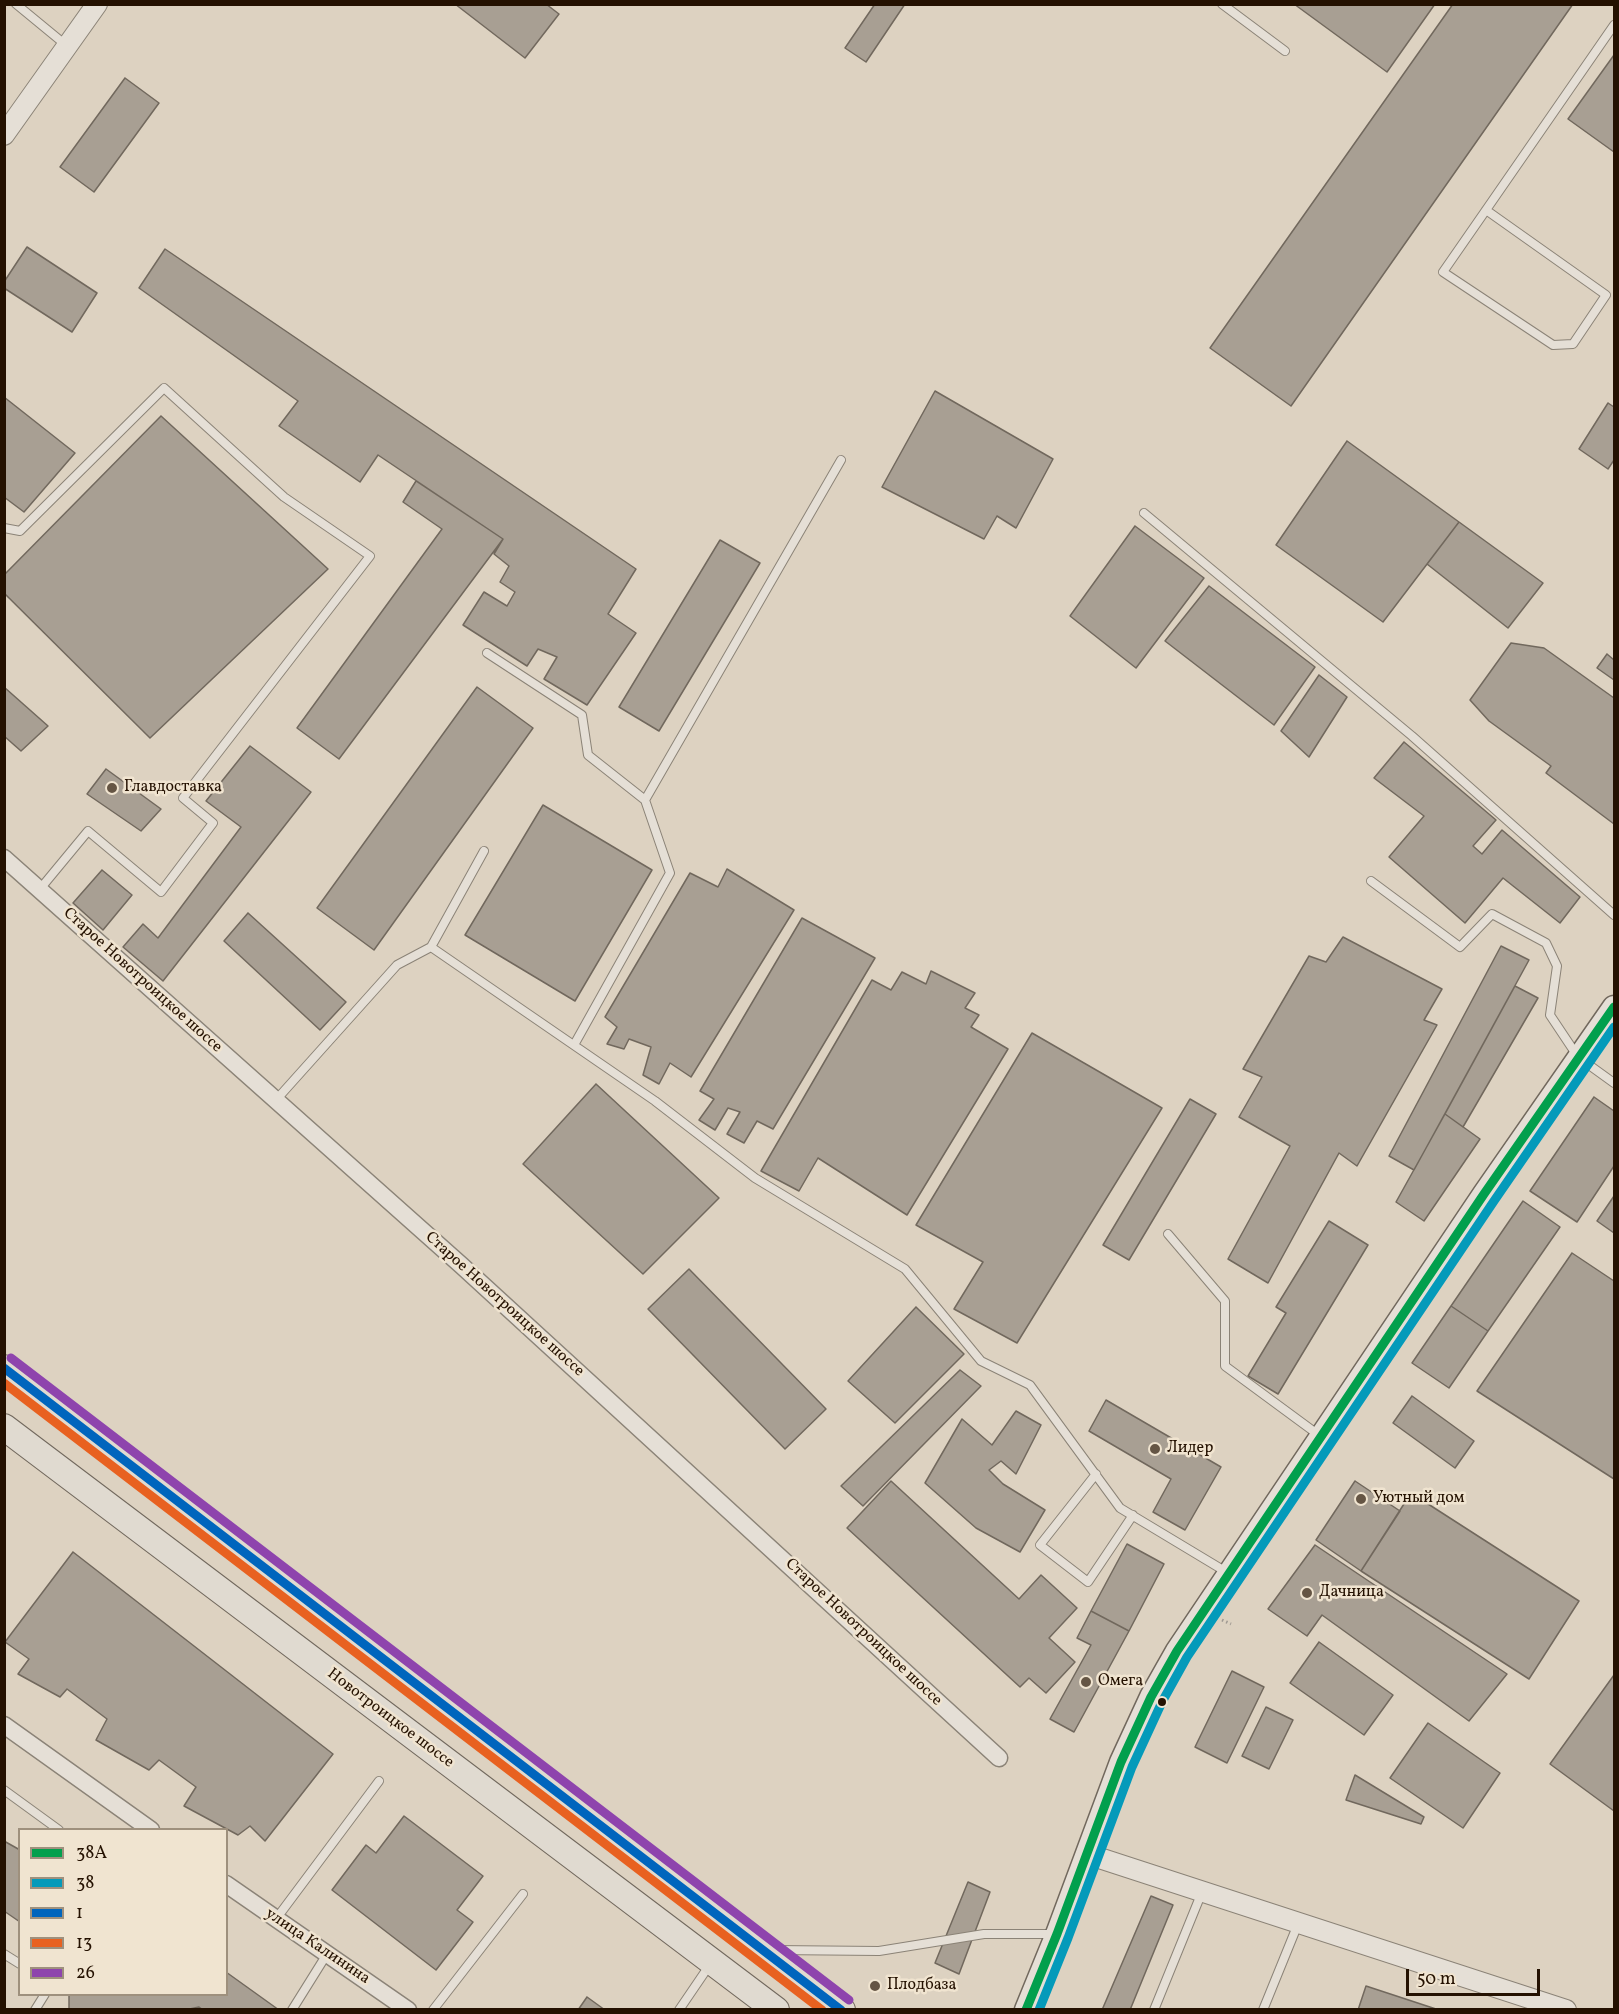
<!DOCTYPE html>
<html>
<head>
<meta charset="utf-8">
<style>
	body { margin:0 }
	#map { position:relative; width:1619px; height:2014px; overflow:hidden; background:#ddd2c1; font-family:Vollkorn,serif }
	canvas { display:block }
	.frame { position:absolute; inset:0; border:6px solid #241101; pointer-events:none }
	.legend { position:absolute; left:18px; top:1828px; width:210px; height:168px; box-sizing:border-box; background:#f0e4d0; border:2px solid #9e907d; margin:0; padding:8px 10px; list-style:none; font-size:18px; color:#241101 }
	.legend li { display:flex; align-items:center; gap:12px; height:30px }
	.legend b { width:30px; border:2px solid #9e907d }
	.scale { position:absolute; left:1406px; top:1969px; width:134px; height:27px; box-sizing:border-box; border:3px solid #241101; border-top:0; padding-left:8px; font-size:18px; line-height:21px; white-space:nowrap; color:#241101; -webkit-text-stroke:4px #f0e4d0; paint-order:stroke }
</style>
</head>
<body>
<div id="map">
<canvas width="1619" height="2014"></canvas>
<div class="frame"></div>
<ul class="legend">
<li><b style="height:8px;background:#029f4d"></b>38А</li>
<li><b style="height:8px;background:#049aba"></b>38</li>
<li><b style="height:8px;background:#0065bd"></b>1</li>
<li><b style="height:8px;background:#e86120"></b>13</li>
<li><b style="height:8px;background:#8e44ad"></b>26</li>
</ul>
<div class="scale">50 m</div>
</div>
<script>
const context = document.querySelector('canvas').getContext('2d');
context.lineJoin = 'round';
function fillPath(path, color) {
  context.fillStyle = color;
  context.fill(path, 'evenodd');
}
function shape(rows) {
  const path = new Path2D();
  for (const r of rows) {
    path.moveTo(r[0], r[1]);
    for (let i = 2; i < r.length; i += 2) path.lineTo(r[i], r[i + 1]);
  }
  return path;
}
function stroke(path, color, width, dash) {
  context.strokeStyle = color;
  context.lineWidth = width;
  context.lineCap = dash ? 'butt' : 'round';
  context.setLineDash(dash || []);
  context.stroke(path);
}
function label(font, color, halo, rows, align = 'center') {
  context.font = font + ' Vollkorn,serif';
  context.lineWidth = 5;
  context.setLineDash([]);
  context.textBaseline = 'middle';
  context.strokeStyle = halo;
  context.fillStyle = color;
  for (const [text, x, y, turn = 0] of rows) {
    context.save();
    context.translate(x, y);
    context.rotate((+turn || 0) * Math.PI / 180);
    context.textAlign = isNaN(turn) ? turn : align;
    if (halo) context.strokeText(text, 0, 0);
    context.fillText(text, 0, 0);
    context.restore();
  }
}
const building = shape([
	[455,4,546,4,559,14,525,58,455,4],
	[875,4,905,4,866,62,845,48,875,4],
	[1294,4,1435,4,1387,72,1294,4],
	[1453,4,1573,4,1291,406,1210,348,1453,4],
	[1614,55,1614,152,1568,119,1614,55],
	[125,78,159,103,94,192,60,167,125,78],
	[27,247,97,293,72,332,4,288,4,282,27,247],
	[165,249,636,569,608,614,636,633,587,705,544,679,557,657,538,649,527,666,463,625,484,592,507,606,515,592,500,582,509,566,494,554,503,539,378,455,360,482,279,426,298,401,139,288,165,249],
	[935,391,1053,459,1016,528,997,516,984,539,882,487,935,391],
	[4,397,75,453,24,512,4,497,4,397],
	[1608,403,1614,407,1614,460,1608,469,1579,449,1608,403],
	[161,416,328,569,150,738,4,593,4,575,161,416],
	[1347,441,1459,522,1383,622,1276,545,1347,441],
	[416,481,503,539,339,759,297,728,442,529,403,502,416,481],
	[1459,522,1543,583,1508,628,1427,564,1459,522],
	[1135,526,1204,578,1136,668,1070,616,1135,526],
	[720,540,760,563,659,731,619,707,720,540],
	[1209,586,1315,667,1274,725,1165,641,1209,586],
	[1511,643,1544,648,1614,698,1614,824,1546,773,1551,766,1489,721,1470,700,1511,643],
	[1607,654,1614,660,1614,680,1597,668,1607,654],
	[1319,675,1347,697,1309,757,1281,731,1319,675],
	[4,687,48,726,21,751,4,736,4,687],
	[477,687,533,728,374,950,317,908,477,687],
	[1404,742,1496,820,1473,846,1482,854,1502,830,1580,897,1560,923,1503,878,1465,923,1389,857,1424,816,1374,778,1404,742],
	[250,746,311,792,163,981,123,947,143,924,158,938,241,827,206,801,250,746],
	[106,769,161,809,141,831,87,794,106,769],
	[543,805,652,870,575,1001,465,935,543,805],
	[727,869,794,910,691,1077,670,1063,659,1084,643,1075,651,1047,629,1039,624,1049,607,1044,617,1027,605,1017,690,873,718,887,727,869],
	[102,870,132,895,103,930,73,903,102,870],
	[248,913,346,1002,320,1030,224,941,248,913],
	[802,918,875,958,773,1129,757,1121,744,1143,727,1134,740,1112,728,1108,715,1130,699,1120,714,1099,700,1091,802,918],
	[1343,937,1442,989,1424,1020,1437,1025,1357,1166,1339,1153,1268,1283,1228,1259,1290,1146,1239,1117,1262,1077,1243,1069,1309,956,1326,962,1343,937],
	[1501,946,1529,960,1414,1170,1389,1156,1501,946],
	[931,971,975,993,965,1008,979,1015,971,1027,1008,1049,907,1215,818,1158,799,1191,761,1171,872,980,891,990,902,972,926,984,931,971],
	[1515,986,1538,998,1463,1127,1445,1114,1515,986],
	[1032,1033,1162,1108,1017,1343,954,1309,983,1262,916,1225,1032,1033],
	[596,1084,719,1198,643,1274,523,1164,596,1084],
	[1594,1097,1614,1111,1614,1166,1577,1222,1530,1191,1594,1097],
	[1190,1099,1216,1114,1129,1260,1103,1245,1190,1099],
	[1445,1114,1480,1139,1424,1221,1396,1202,1445,1114],
	[1614,1196,1614,1233,1597,1221,1614,1196],
	[1523,1201,1560,1227,1488,1331,1451,1306,1523,1201],
	[1329,1221,1368,1245,1278,1394,1248,1376,1286,1313,1276,1307,1329,1221],
	[1572,1253,1614,1281,1614,1479,1477,1391,1572,1253],
	[689,1269,826,1409,785,1449,648,1309,689,1269],
	[1451,1306,1488,1331,1449,1388,1412,1363,1451,1306],
	[916,1307,964,1354,895,1423,848,1381,916,1307],
	[960,1370,981,1386,863,1506,841,1486,960,1370],
	[1412,1396,1474,1441,1455,1468,1393,1423,1412,1396],
	[1106,1400,1221,1467,1185,1530,1153,1512,1171,1479,1089,1431,1106,1400],
	[1016,1411,1041,1425,1016,1474,1001,1461,989,1470,1003,1484,1045,1510,1020,1552,976,1528,925,1483,962,1419,992,1445,1016,1411],
	[891,1481,1019,1599,1041,1575,1077,1608,1049,1638,1075,1662,1046,1693,1029,1678,1020,1687,847,1528,891,1481],
	[1355,1481,1400,1511,1361,1571,1316,1540,1355,1481],
	[1411,1493,1579,1601,1529,1679,1361,1571,1411,1493],
	[1127,1544,1164,1564,1129,1631,1091,1611,1127,1544],
	[1315,1545,1507,1674,1469,1721,1322,1615,1307,1636,1268,1609,1315,1545],
	[73,1552,333,1754,265,1841,250,1826,238,1835,184,1806,196,1787,159,1760,149,1770,96,1740,107,1719,67,1689,60,1697,18,1674,29,1659,5,1642,73,1552],
	[1091,1611,1129,1631,1074,1732,1050,1719,1091,1645,1077,1638,1091,1611],
	[1319,1642,1393,1695,1364,1735,1290,1683,1319,1642],
	[1232,1671,1264,1687,1227,1763,1195,1747,1232,1671],
	[1614,1675,1614,1811,1550,1764,1614,1675],
	[1266,1707,1293,1720,1269,1769,1242,1756,1266,1707],
	[1428,1723,1500,1773,1463,1828,1390,1778,1428,1723],
	[1355,1775,1424,1817,1421,1824,1346,1800,1355,1775],
	[404,1816,483,1876,457,1910,473,1922,436,1970,332,1890,366,1845,376,1853,404,1816],
	[4,1841,20,1850,20,1922,4,1911,4,1841],
	[968,1882,990,1892,959,1974,935,1963,968,1882],
	[1151,1896,1173,1905,1130,2010,1102,2010,1151,1896],
	[226,1972,279,2010,203,2010,199,2007,185,2010,69,2010,69,1994,226,1994,226,1972],
	[1366,1986,1439,2010,1358,2010,1366,1986],
	[587,1997,605,2010,578,2010,587,1997]
]);
fillPath(building, '#a89f93');
stroke(building, '#71685d', 1.5);
const service = shape([
	[16,4,67,46],
	[1222,4,1285,51],
	[1486,210,1606,295,1573,344,1553,345,1443,272,1486,210,1614,25],
	[1144,513,1412,736,1614,915],
	[4,528,20,531,164,388,284,497,370,556,183,798,213,823,161,892,88,831,40,889],
	[487,653,582,715,588,755,645,800],
	[484,851,431,947,655,1101,755,1178,905,1269,981,1361,1030,1385,1120,1508,1228,1573],
	[1371,881,1460,947,1492,914,1546,943,1557,966,1550,1015,1578,1057,1614,1083],
	[574,1045,670,873,645,800,841,460],
	[276,1100,397,965,431,947],
	[1168,1234,1225,1301,1225,1366,1320,1436],
	[1096,1474,1040,1545,1088,1582,1133,1515],
	[4,1790,59,1830],
	[276,1919,379,1781],
	[774,1950,879,1951,984,1934,1054,1934],
	[4,1954,20,1964],
	[35,2010,45,1994],
	[292,2010,327,1954],
	[433,2010,523,1894],
	[679,2010,711,1963],
	[1154,2010,1202,1892],
	[1263,2010,1298,1924]
]);
const minor = shape([
	[4,858,461,1265,999,1758],
	[4,1725,151,1830],
	[226,1884,408,2010]
]);
const tertiary = shape([
	[4,135,97,4],
	[1087,1854,1566,2010]
]);
const secondary = shape([
	[1026,2010,1057,1934,1121,1762,1151,1697,1177,1651,1484,1194,1614,1007]
]);
const primary = shape([
	[4,1368,842,2010],
	[4,1427,776,2010]
]);
stroke(service, '#8b8377', 10);
stroke(minor, '#8b8377', 19);
stroke(tertiary, '#8b8377', 22);
stroke(secondary, '#71685d', 25);
stroke(primary, '#71685d', 28);
stroke(shape([
	[1222,1620,1231,1624]
]), '#9e9891', 3, [1.5, 3]);
stroke(service, '#e5dfd6', 8);
stroke(minor, '#e5dfd6', 16);
stroke(tertiary, '#e5dfd6', 20);
stroke(secondary, '#e5dfd6', 22);
stroke(primary, '#e0dad0', 26);
stroke(shape([
	[1026,2010,1057,1934,1121,1762,1151,1697,1177,1651,1484,1194,1614,1007]
]), '#029f4d', 9);
stroke(shape([
	[1039,2010,1068,1938,1132,1767,1162,1702,1187,1657,1494,1201,1614,1027]
]), '#049aba', 9);
stroke(shape([
	[4,1368,841,2010]
]), '#0065bd', 9);
stroke(shape([
	[4,1383,822,2010]
]), '#e86120', 9);
stroke(shape([
	[11,1358,849,2000]
]), '#8e44ad', 9);
for (const [x, y, r, color] of [
	[112,788,6,"#655544"],
	[1155,1449,6,"#655544"],
	[1361,1499,6,"#655544"],
	[1307,1593,6,"#655544"],
	[1086,1682,6,"#655544"],
	[1162,1702,5,"#241101"],
	[875,1986,6,"#655544"]
]) {
  const dot = new Path2D();
  dot.arc(x, y, r, 0, 2 * Math.PI);
  context.fillStyle = color;
  context.fill(dot);
  stroke(dot, '#f0e4d0', 2);
}
label('16px', '#241101', '#f0e4d0', [
	["Главдоставка",124,788],
	["Лидер",1167,1449],
	["Уютный дом",1373,1499],
	["Дачница",1319,1593],
	["Омега",1098,1682],
	["Плодбаза",887,1986]
], 'left');
label('16px', '#241101', '#f0e4d0', [
	["Старое Новотроицкое шоссе",142,981,42],
	["Старое Новотроицкое шоссе",504,1305,42],
	["Старое Новотроицкое шоссе",863,1633,43],
	["Новотроицкое шоссе",390,1719,37],
	["улица Калинина",317,1947,34]
]);
</script>
</body>
</html>
